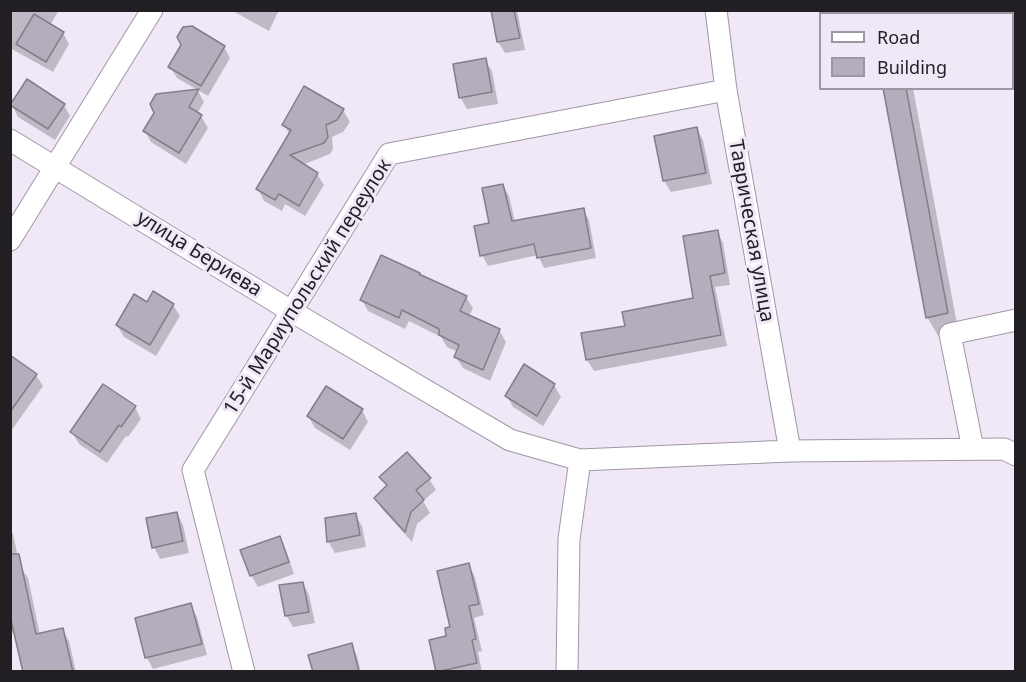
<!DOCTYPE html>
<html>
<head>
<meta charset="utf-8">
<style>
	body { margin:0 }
	#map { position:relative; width:1026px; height:682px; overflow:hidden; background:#f1e8f7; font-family:"Noto Sans",sans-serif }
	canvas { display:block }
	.frame { position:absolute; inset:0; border:12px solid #211e24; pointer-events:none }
	.legend { position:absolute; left:819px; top:12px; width:195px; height:78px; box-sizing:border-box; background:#f1e8f7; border:2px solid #9e97a3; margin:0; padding:8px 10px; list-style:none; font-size:18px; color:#211e24 }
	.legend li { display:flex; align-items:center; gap:12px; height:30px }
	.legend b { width:30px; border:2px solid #9e97a3 }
</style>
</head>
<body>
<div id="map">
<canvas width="1026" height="682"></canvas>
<div class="frame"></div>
<ul class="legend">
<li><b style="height:8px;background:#fff"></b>Road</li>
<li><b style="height:16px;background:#b6adbc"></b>Building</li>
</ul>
</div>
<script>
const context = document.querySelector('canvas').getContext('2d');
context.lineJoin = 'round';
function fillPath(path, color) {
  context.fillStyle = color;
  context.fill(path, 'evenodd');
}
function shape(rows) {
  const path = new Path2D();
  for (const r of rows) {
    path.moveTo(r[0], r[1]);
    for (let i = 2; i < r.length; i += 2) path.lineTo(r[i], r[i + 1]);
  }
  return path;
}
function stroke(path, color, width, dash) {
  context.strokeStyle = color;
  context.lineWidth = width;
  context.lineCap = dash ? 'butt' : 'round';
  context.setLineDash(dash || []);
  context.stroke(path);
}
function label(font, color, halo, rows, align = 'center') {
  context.font = font + ' "Noto Sans",sans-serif';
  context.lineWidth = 6;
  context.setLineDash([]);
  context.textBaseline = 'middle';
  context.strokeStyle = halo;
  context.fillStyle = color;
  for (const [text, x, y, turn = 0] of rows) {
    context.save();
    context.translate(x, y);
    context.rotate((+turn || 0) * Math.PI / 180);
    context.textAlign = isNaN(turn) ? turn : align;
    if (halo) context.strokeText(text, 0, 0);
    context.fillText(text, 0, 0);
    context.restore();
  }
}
fillPath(shape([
	[10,10,59,10,50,25,63,33,69,44,53,72,10,48],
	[231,10,279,10,269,31],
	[493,10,517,10,525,50,505,53,498,42],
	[870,10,899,10,899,14,871,14],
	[224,47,230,58,208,96,177,78,170,67],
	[485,60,492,71,498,104,467,109,460,97],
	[885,88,913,88,959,335,940,339,927,317],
	[198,91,204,102,197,114,201,116,208,128,186,164,151,142,145,131,156,113,157,96],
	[12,105,64,105,70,116,55,140,18,117],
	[343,110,350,122,343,132,332,137,333,149,330,154,302,165,317,174,324,185,305,216,285,204,282,211,264,201,258,189,290,135,284,125],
	[697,129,703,140,712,184,671,192,664,181],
	[503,185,509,196,515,222,583,209,589,220,596,258,544,268,538,255,488,266,482,255],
	[717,231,723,243,730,285,715,287,727,346,594,371,587,360,583,334,626,327,695,299],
	[466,297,473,308,469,317,499,330,506,342,490,381,463,368,456,357,458,352,447,347,441,337,409,321,405,329,368,311,362,300],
	[148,304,173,305,180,316,156,356,124,337,117,325],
	[10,357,36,375,43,386,11,431],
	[554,385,561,397,543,426,513,407,507,396],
	[135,407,141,419,128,437,126,436,107,463,79,444,72,432],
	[362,410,368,422,350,450,315,428,308,416],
	[381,477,429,479,436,490,423,501,430,513,417,524,412,542,382,509,375,498,387,487],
	[177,513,183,525,189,553,160,559,154,547],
	[355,515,362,526,366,547,335,553,328,541],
	[10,529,13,534,20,567,28,578,40,635,62,630,69,641,76,672,24,672,16,632,10,633],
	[279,538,286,550,294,574,258,587,251,575],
	[469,565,475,577,484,615,474,618,482,651,478,652,482,672,438,672,452,628],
	[303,583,309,595,315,623,293,627,286,615],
	[190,605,197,617,207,655,153,669,147,658,137,619],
	[351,645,357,656,361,672,314,672]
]), '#0003');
const building = shape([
	[491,10,514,10,520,38,497,42,491,10],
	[34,14,64,32,46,62,16,44,34,14],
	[192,26,225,46,201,86,168,67,181,45,177,37,183,27,192,26],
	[486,58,492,92,459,98,453,64,486,58],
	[27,79,65,104,48,129,10,105,27,79],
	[304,86,344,109,337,120,326,125,328,137,324,143,290,155,318,173,299,206,279,194,275,200,256,189,291,130,282,125,304,86],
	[883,88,906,88,948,313,926,318,883,88],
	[199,89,189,107,202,115,179,153,143,131,154,113,150,104,156,94,199,89],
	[697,127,706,173,663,181,654,136,697,127],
	[503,184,512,221,584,208,591,248,537,258,534,244,480,256,474,226,489,223,482,188,503,184],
	[718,230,725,273,710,276,721,335,586,360,581,333,625,326,622,312,693,298,683,236,718,230],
	[381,255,420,273,419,274,467,296,460,311,500,329,483,370,454,357,459,345,439,335,439,329,402,310,399,318,360,300,381,255],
	[153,291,174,304,150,345,116,325,134,294,147,302,153,291],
	[10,355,37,374,10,412,10,355],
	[524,364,555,384,537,416,505,396,524,364],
	[103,384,136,406,121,427,119,425,100,452,70,432,103,384],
	[326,386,363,409,343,439,307,416,326,386],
	[407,452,431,478,416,490,424,500,411,512,405,532,374,498,387,485,379,477,407,452],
	[177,512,183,541,152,548,146,518,177,512],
	[356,513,360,535,327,542,325,518,356,513],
	[280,536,289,562,250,576,240,550,280,536],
	[10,554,19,554,36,634,63,628,73,672,23,672,10,616,10,554],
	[469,563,479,604,469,606,476,639,472,640,477,663,436,672,429,640,446,636,445,628,450,627,437,571,469,563],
	[303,582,309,612,285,616,279,585,303,582],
	[191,603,202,644,145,658,135,618,191,603],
	[352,643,359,672,313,672,308,655,352,643]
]);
fillPath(building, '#b6adbc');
stroke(building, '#847d8a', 1.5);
const street = shape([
	[716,10,726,90,790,451],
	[10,140,291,311,510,440,580,460,790,451,1004,449,1016,455],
	[10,240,152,10],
	[973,449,950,334,1016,320],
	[244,672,193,470,389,154,726,90],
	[567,672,569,539,580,460]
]);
stroke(street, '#9f97a5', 23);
stroke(street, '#fff', 21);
label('20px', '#211e24', '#f1e8f7', [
	["Таврическая улица",751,231,80],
	["улица Бериева",199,254,32],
	["15-й Мариупольский переулок",308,287,-58]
]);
</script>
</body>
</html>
